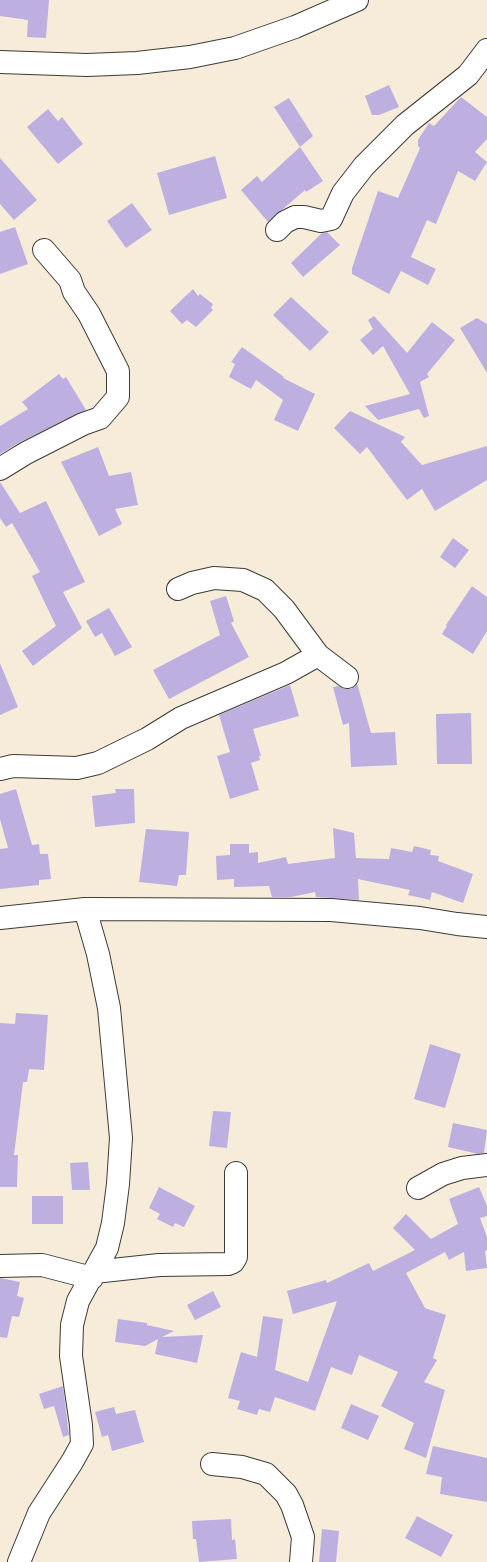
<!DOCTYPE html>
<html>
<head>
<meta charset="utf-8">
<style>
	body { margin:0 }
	canvas { display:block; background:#f7ecd9 }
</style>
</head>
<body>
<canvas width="487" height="1562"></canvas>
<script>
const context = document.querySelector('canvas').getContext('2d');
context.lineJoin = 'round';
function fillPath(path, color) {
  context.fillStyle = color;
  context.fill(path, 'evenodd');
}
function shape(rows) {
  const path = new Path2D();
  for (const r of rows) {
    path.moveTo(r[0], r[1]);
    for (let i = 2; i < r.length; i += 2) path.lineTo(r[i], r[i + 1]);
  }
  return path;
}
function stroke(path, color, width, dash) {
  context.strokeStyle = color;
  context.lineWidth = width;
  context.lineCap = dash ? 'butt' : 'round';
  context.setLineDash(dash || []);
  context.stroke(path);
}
fillPath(shape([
	[0,0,49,0,46,38,27,37,28,20,0,16],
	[389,85,399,107,379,115,372,115,365,96],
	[461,97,487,117,487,139,475,152,487,162,475,181,458,171,436,224,427,220,411,257,436,269,428,285,401,271,389,294,352,274,352,268,378,191,398,198,420,148,418,146,418,140,429,123,434,126],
	[289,98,313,136,300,147,274,107],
	[48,109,58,121,62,117,83,144,58,164,27,127],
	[300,147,323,181,306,192,305,190,268,222,241,190,257,176,262,182],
	[215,156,227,198,169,215,157,173],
	[0,158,37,200,14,220,0,204],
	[132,203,152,230,126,248,107,221],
	[15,227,28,264,0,274,0,232],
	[327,232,340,245,303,277,291,263,322,233],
	[193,289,198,296,200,294,213,304,211,308,213,310,196,327,187,320,182,324,170,311],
	[291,297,329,332,310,351,273,315],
	[374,316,407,353,432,322,455,340,427,374,429,377,420,382,429,416,424,418,419,409,378,420,365,406,410,394,383,346,373,355,360,340,373,329,368,320],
	[477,318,487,324,487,373,460,328],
	[242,347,284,377,283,378,315,394,298,431,274,420,283,400,256,380,251,389,229,377,235,364,231,362],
	[59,374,63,379,66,377,86,410,20,442,0,454,0,426,28,409,22,402],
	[350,411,405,437,401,442,422,465,487,446,487,480,435,511,422,489,407,500,367,447,360,454,334,428],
	[98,447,109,476,131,472,138,505,115,509,122,524,99,536,61,462],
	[0,482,20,513,46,501,85,582,63,592,82,628,33,666,22,651,56,626,32,576,40,572,12,523,6,527,0,518],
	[453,538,469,550,455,568,440,557],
	[472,586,487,597,487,631,473,654,442,634,447,626,446,625],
	[226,596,234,621,231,623,249,657,169,699,153,670,220,635,210,601],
	[109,608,132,647,115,656,102,633,95,637,86,621],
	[0,663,18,707,0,715],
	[357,683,371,733,395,732,397,765,351,767,349,723,343,725,333,687,338,686,345,689,351,689],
	[290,685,299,716,253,729,261,756,259,756,260,760,251,763,259,790,230,799,217,756,230,752,219,715],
	[471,713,472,764,437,764,436,714],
	[16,789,32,845,39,844,40,854,48,854,51,879,39,880,39,885,0,889,0,849,8,848,0,819,0,794],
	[115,789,134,789,135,823,95,827,92,796,116,793],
	[333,828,354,833,356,858,389,859,391,848,412,852,414,846,431,850,430,855,439,856,438,861,473,874,463,903,432,892,430,900,408,895,410,890,358,879,359,900,316,897,315,892,291,897,272,897,269,886,234,887,234,879,217,880,216,856,230,855,230,844,249,844,249,853,258,852,258,863,286,857,288,864,335,858],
	[146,829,189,832,186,875,179,875,177,886,139,882],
	[16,1013,48,1015,44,1070,29,1069,27,1082,23,1082,14,1155,18,1155,17,1187,0,1187,0,1023,15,1024],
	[430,1044,461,1054,445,1108,414,1099],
	[213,1111,231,1112,227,1148,209,1146],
	[453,1123,487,1130,484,1153,478,1154,448,1147],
	[88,1162,90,1190,72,1190,70,1163],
	[159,1187,195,1206,184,1227,175,1223,173,1227,157,1219,160,1214,149,1208],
	[479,1187,487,1206,487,1216,480,1218,487,1237,487,1250,485,1251,487,1268,466,1271,464,1252,449,1260,445,1252,406,1273,425,1308,446,1315,433,1358,437,1360,424,1382,445,1390,426,1458,404,1449,414,1423,381,1406,398,1372,359,1355,352,1375,331,1367,315,1411,275,1397,270,1412,259,1409,257,1415,237,1409,240,1401,228,1398,241,1352,257,1357,263,1316,283,1319,275,1370,308,1382,337,1301,293,1314,287,1291,326,1280,327,1283,369,1263,373,1271,415,1250,393,1228,406,1214,431,1239,458,1224,449,1199],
	[32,1196,63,1196,63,1224,32,1224],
	[0,1278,20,1282,17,1296,24,1298,19,1317,12,1316,7,1338,0,1337],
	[213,1291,221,1307,195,1320,187,1305],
	[118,1319,147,1323,147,1325,174,1331,162,1337,203,1335,197,1363,155,1354,158,1339,145,1346,115,1342],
	[63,1386,69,1435,63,1437,54,1406,44,1409,39,1394],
	[351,1404,379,1416,368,1440,341,1428],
	[114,1407,116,1414,135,1410,144,1442,112,1451,108,1435,102,1437,95,1412],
	[433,1446,487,1458,487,1502,440,1494,442,1477,426,1474],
	[417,1516,453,1535,441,1557,405,1538],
	[231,1519,232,1540,235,1539,237,1559,199,1562,196,1539,193,1539,192,1521],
	[322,1529,339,1531,336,1562,319,1562]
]), '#bdb0e1');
const minor = shape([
	[0,62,87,65,137,63,190,57,235,48,295,27,357,0],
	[277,230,285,222,295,217,304,217,321,221,331,219,343,193,364,166,405,125,468,75,487,50],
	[0,469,26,453,83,424,100,418,118,397,118,371,89,314,74,292,70,280,44,250],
	[178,589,192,583,214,578,243,580,265,590,284,609,318,655,347,677],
	[0,769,13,766,77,768,98,763,147,739,181,718,286,673,318,655],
	[0,918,85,909,331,910,420,918,457,924,487,927],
	[418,1188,443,1174,462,1168,487,1165],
	[0,1266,42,1265,92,1278],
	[94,1272,159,1265,228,1264,233,1262,236,1257,236,1173],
	[212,1464,242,1467,266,1474,286,1494,292,1505,303,1537,301,1562],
	[19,1562,39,1513,72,1462,82,1444,81,1425,71,1356,72,1325,78,1301,107,1248,113,1223,118,1184,121,1138,109,1008,98,954,85,909]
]);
stroke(minor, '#3d3b38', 24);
stroke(minor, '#fff', 22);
</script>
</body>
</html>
